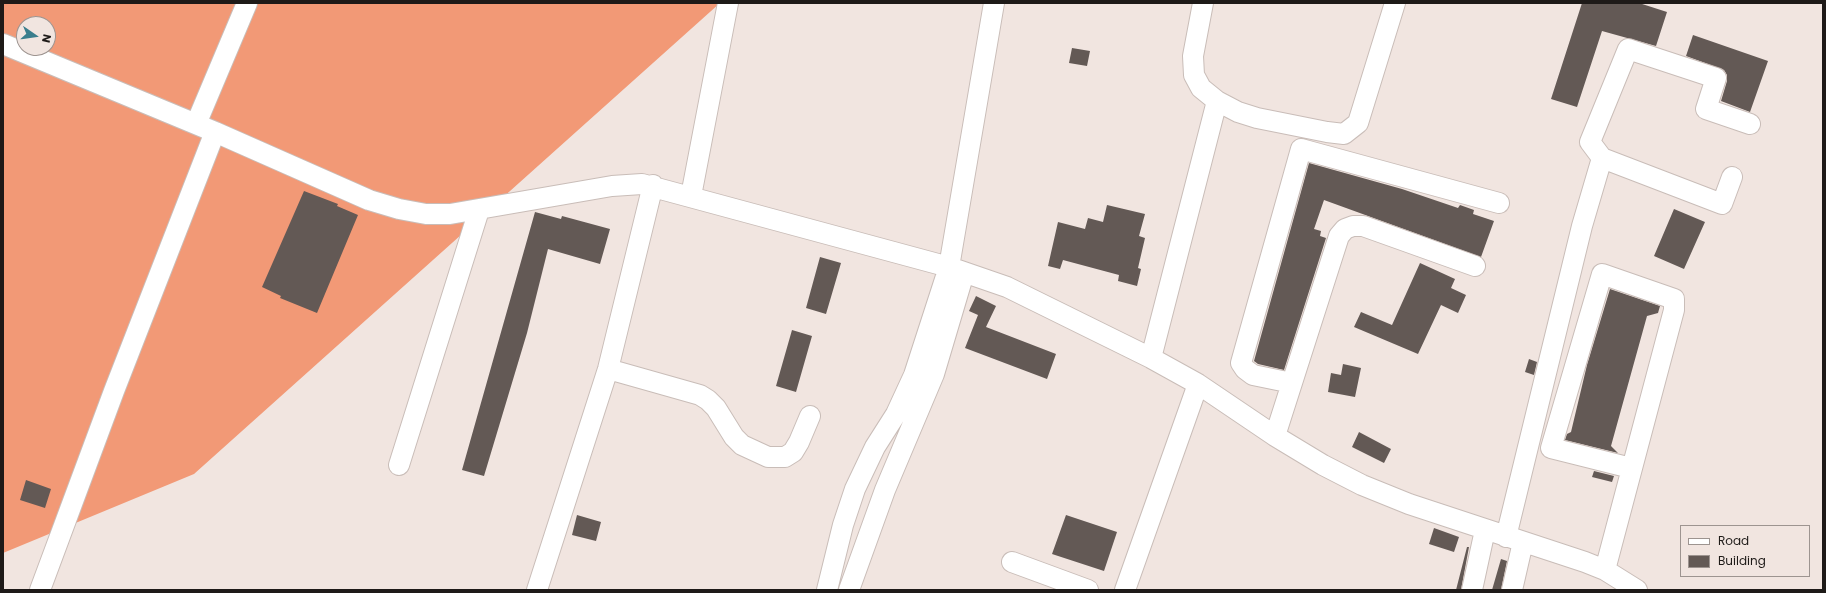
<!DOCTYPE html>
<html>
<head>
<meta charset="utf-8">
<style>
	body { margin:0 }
	#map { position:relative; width:1826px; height:593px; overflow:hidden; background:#f1e5e0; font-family:Poppins,sans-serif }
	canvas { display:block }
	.frame { position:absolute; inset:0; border:4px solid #1e1a18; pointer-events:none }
	.legend { position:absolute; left:1680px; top:525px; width:130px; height:52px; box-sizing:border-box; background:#f1e5e0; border:1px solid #9d9490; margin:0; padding:5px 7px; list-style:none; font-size:12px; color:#1e1a18 }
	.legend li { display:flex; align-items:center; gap:8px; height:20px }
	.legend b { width:20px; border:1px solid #9d9490 }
	.north { position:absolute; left:16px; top:16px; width:40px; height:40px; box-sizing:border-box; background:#f1e5e0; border:1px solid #9d9490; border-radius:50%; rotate:103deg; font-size:11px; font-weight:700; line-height:16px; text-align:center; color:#1e1a18 }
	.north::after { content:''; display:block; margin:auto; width:14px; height:18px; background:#3a7e8d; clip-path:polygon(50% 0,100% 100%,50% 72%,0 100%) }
</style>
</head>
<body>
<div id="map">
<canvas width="1826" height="593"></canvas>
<div class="frame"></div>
<ul class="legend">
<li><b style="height:5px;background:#fff"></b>Road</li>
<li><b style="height:11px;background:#635955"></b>Building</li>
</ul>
<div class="north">N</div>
</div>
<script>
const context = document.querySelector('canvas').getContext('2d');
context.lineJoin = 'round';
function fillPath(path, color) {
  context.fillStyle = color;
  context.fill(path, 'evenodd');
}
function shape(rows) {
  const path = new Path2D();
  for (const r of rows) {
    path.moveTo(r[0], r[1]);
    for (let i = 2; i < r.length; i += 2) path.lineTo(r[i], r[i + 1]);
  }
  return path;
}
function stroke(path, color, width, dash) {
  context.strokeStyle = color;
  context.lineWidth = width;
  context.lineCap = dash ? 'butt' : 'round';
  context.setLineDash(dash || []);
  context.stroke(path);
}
fillPath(shape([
	[3,3,720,3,194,474,3,553],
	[24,24,48,24,48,48,24,48]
]), '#f29976');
fillPath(shape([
	[1582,3,1639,3,1667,12,1656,46,1602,31,1577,107,1551,99],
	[1693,35,1768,61,1750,112,1721,101,1727,81,1727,75,1724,70,1686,56],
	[1072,48,1090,51,1087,66,1069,63],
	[1309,163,1402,189,1458,208,1460,205,1474,210,1473,214,1494,221,1481,257,1324,200,1314,229,1321,231,1320,236,1326,238,1284,370,1258,364,1254,361],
	[304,191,338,204,337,206,358,215,317,313,280,298,281,296,262,287],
	[1107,205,1145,214,1139,236,1145,238,1138,268,1141,269,1137,286,1118,281,1119,275,1063,260,1060,269,1048,266,1058,222,1085,229,1088,218,1103,222],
	[1674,209,1705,222,1684,269,1654,256],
	[535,212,561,219,562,216,610,229,600,264,548,249,527,333,484,476,462,470],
	[820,257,841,263,826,314,806,308],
	[1420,263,1455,279,1451,288,1466,295,1458,313,1441,305,1418,354,1354,327,1361,312,1392,325],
	[1610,289,1660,306,1658,313,1647,316,1611,446,1618,453,1565,440,1567,434,1571,432,1587,365],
	[976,296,996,306,986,327,1056,354,1047,379,965,348,978,315,969,311],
	[792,330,812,336,796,392,776,386],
	[1529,359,1537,362,1534,375,1525,372],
	[1343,364,1361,368,1355,397,1328,392,1331,373,1341,375],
	[1359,432,1391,449,1384,463,1352,447],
	[1594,471,1614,476,1612,482,1592,477],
	[26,480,51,489,45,508,20,500],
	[577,515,601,522,596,541,572,535],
	[1066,515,1117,532,1104,571,1052,554],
	[1434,528,1459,537,1454,552,1429,544],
	[1467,547,1469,547,1461,590,1456,590],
	[1501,559,1507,561,1501,590,1492,590]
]), '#635955');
const minor = shape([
	[1203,3,1193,56,1194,75,1201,88,1217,101],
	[3,44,215,132,369,200,399,209,426,214,450,214,612,186,642,184,949,267,1007,287,1151,358,1198,384,1275,436,1323,465,1362,485,1409,504,1585,562,1605,570,1637,590],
	[196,124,247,3],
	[1602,158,1590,142,1628,49,1716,78,1706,109,1750,124],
	[691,196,728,3],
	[1151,358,1217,101,1238,112,1257,118,1327,132,1344,134,1358,123,1395,3],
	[608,369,700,395,708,400,716,408,734,437,742,445,768,457,785,457,793,452,799,442,810,416],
	[1292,383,1253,375,1245,369,1241,363,1301,149,1499,203],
	[1275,436,1339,236,1345,229,1353,226,1363,226,1475,266],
	[399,465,479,210],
	[1506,537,1582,226,1602,158,1722,204,1732,177],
	[1012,562,1088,590],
	[1605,570,1674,310,1674,299,1602,274,1551,448,1631,468],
	[40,590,114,391,215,132],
	[537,590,608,369,653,185],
	[827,590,843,525,855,489,875,447,896,414,914,375,949,267,994,3],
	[849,590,885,490,934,374,964,273],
	[1125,590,1198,384],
	[1472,590,1485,530],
	[1512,590,1523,542]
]);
stroke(minor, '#c9bdb8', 22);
stroke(minor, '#fff', 20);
</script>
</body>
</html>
